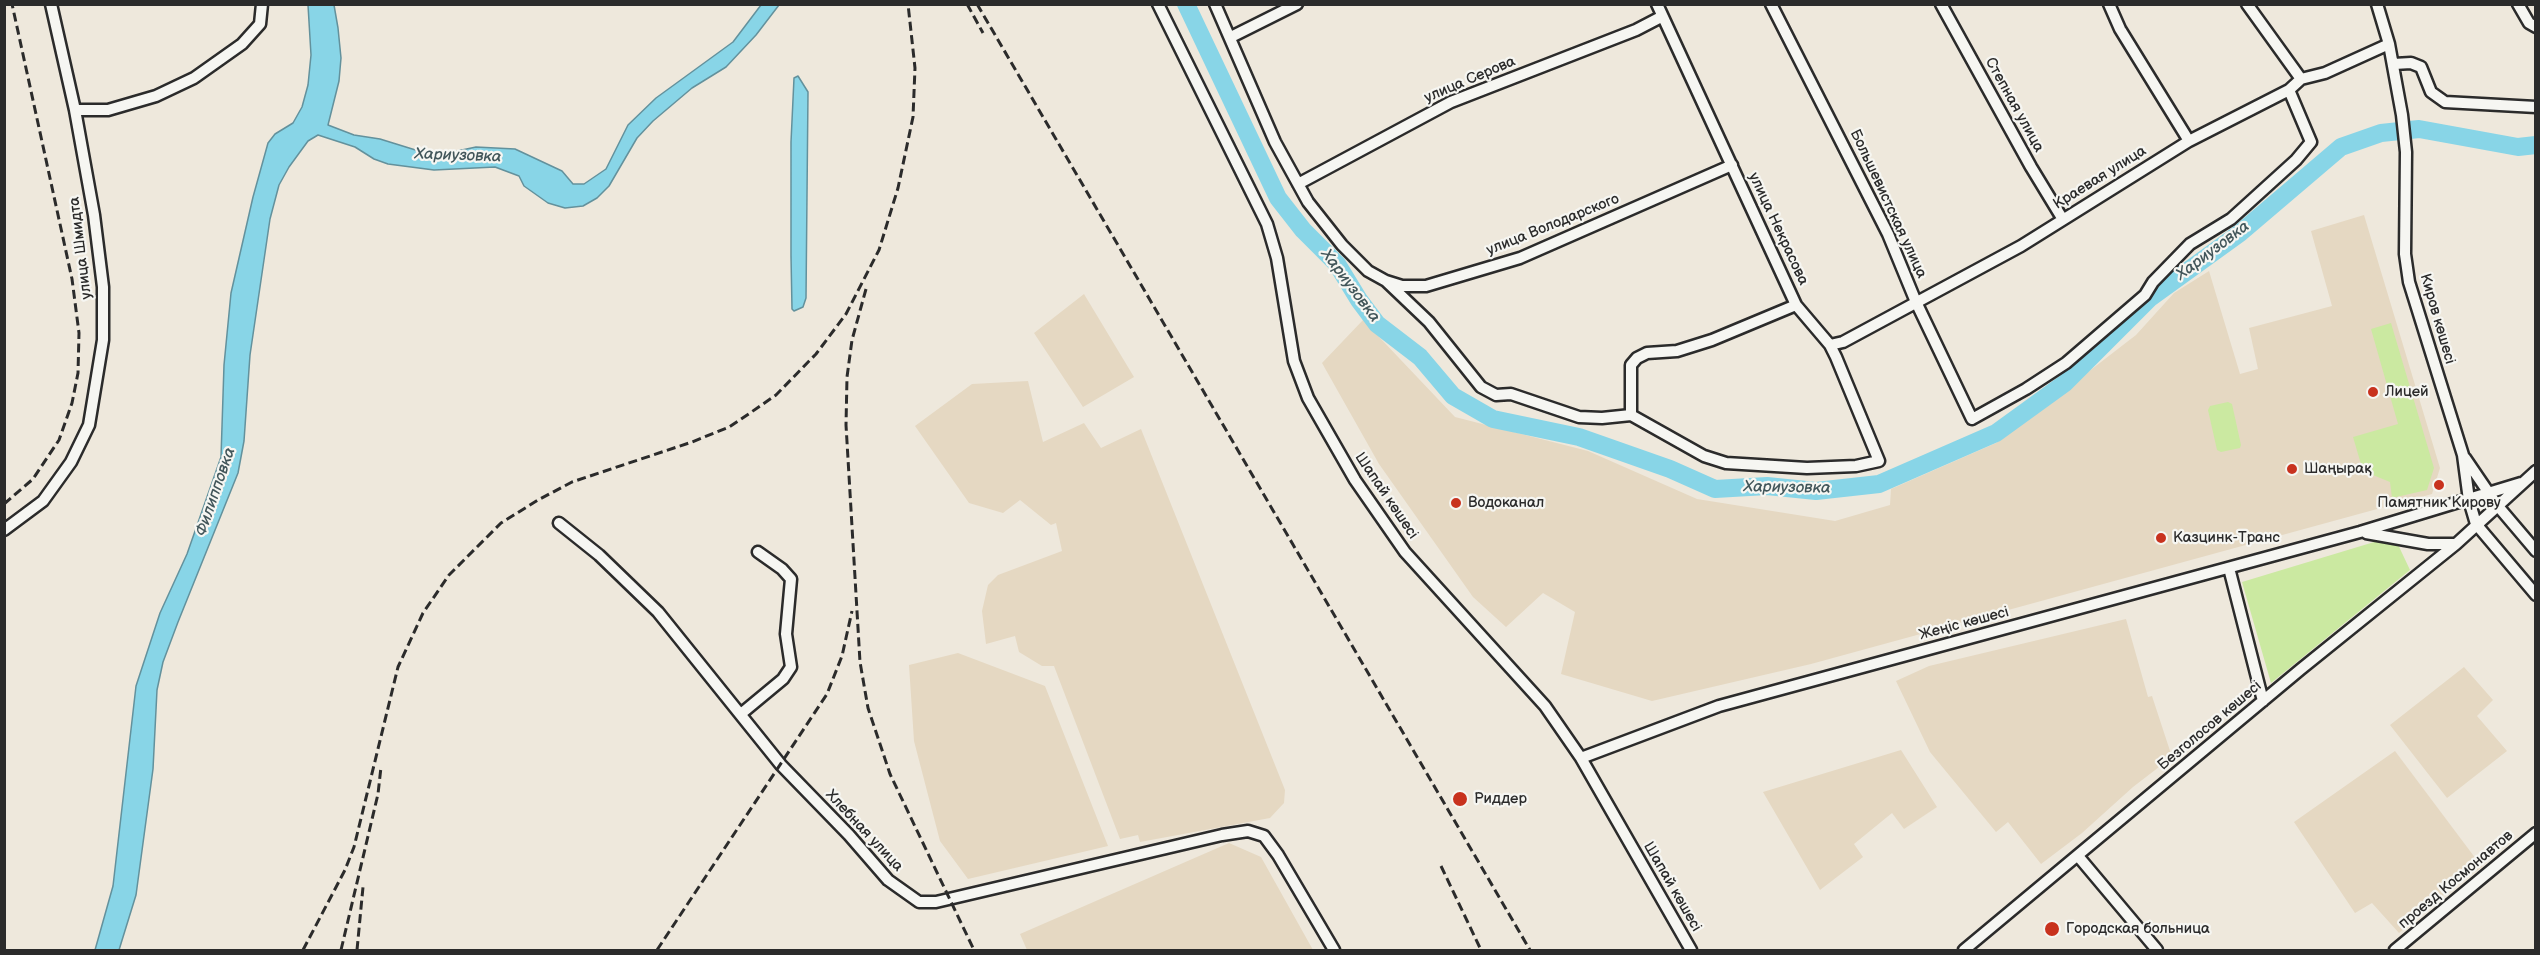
<!DOCTYPE html>
<html>
<head>
<meta charset="utf-8">
<style>
	body { margin:0 }
	#map { position:relative; width:2540px; height:955px; overflow:hidden; background:#eee8dc; font-family:"Balsamiq Sans",sans-serif }
	canvas { display:block }
	.frame { position:absolute; inset:0; border:6px solid #2b2b2b; pointer-events:none }
</style>
</head>
<body>
<div id="map">
<canvas width="2540" height="955"></canvas>
<div class="frame"></div>
</div>
<script>
const context = document.querySelector('canvas').getContext('2d');
context.lineJoin = 'round';
function fillPath(path, color) {
  context.fillStyle = color;
  context.fill(path, 'evenodd');
}
function shape(rows) {
  const path = new Path2D();
  for (const r of rows) {
    path.moveTo(r[0], r[1]);
    for (let i = 2; i < r.length; i += 2) path.lineTo(r[i], r[i + 1]);
  }
  return path;
}
function stroke(path, color, width, dash) {
  context.strokeStyle = color;
  context.lineWidth = width;
  context.lineCap = dash ? 'butt' : 'round';
  context.setLineDash(dash || []);
  context.stroke(path);
}
function label(font, color, halo, rows, align = 'center') {
  context.font = font + ' "Balsamiq Sans",sans-serif';
  context.lineWidth = 4.5;
  context.setLineDash([]);
  context.textBaseline = 'middle';
  context.strokeStyle = halo;
  context.fillStyle = color;
  for (const [text, x, y, turn = 0] of rows) {
    context.save();
    context.translate(x, y);
    context.rotate((+turn || 0) * Math.PI / 180);
    context.textAlign = isNaN(turn) ? turn : align;
    if (halo) context.strokeText(text, 0, 0);
    context.fillText(text, 0, 0);
    context.restore();
  }
}
fillPath(shape([
	[2364,215,2440,468,2432,494,1811,664,1652,701,1561,674,1575,612,1543,593,1506,627,1473,597,1379,464,1322,363,1363,320,1455,417,1588,451,1697,499,1835,521,1890,505,1891,489,1996,443,2136,335,2174,293,2209,271,2240,374,2258,369,2249,328,2332,306,2311,231],
	[1084,294,1134,377,1083,407,1034,333],
	[1028,381,1043,442,1084,423,1101,448,1141,429,1285,790,1284,803,1270,818,1140,842,1138,835,1120,839,1054,666,1042,666,1019,652,1015,636,986,644,982,611,988,585,998,575,1062,551,1056,523,1051,525,1020,500,1003,513,969,503,915,426,972,384],
	[2126,619,2148,697,2152,696,2172,757,2133,787,2082,833,2041,864,2008,822,1996,832,1930,752,1896,681,1929,666],
	[958,653,1045,686,1108,846,968,879,940,841,914,741,909,665],
	[2464,667,2493,700,2477,716,2507,751,2447,798,2390,725],
	[1901,750,1937,807,1904,829,1892,813,1854,844,1863,857,1820,890,1763,792],
	[2395,751,2482,867,2455,885,2399,933,2372,903,2355,913,2294,822],
	[1229,843,1261,857,1313,950,1027,950,1020,934]
]), '#e5d8c2');
fillPath(shape([
	[2391,323,2434,468,2427,490,2392,498,2390,482,2363,471,2353,437,2398,424,2371,329],
	[2228,402,2232,404,2241,445,2240,448,2221,452,2217,450,2208,410,2210,406],
	[2394,536,2410,570,2271,683,2242,582]
]), '#cbe9a1');
const water = shape([
	[308,5,334,5,338,28,341,58,339,81,328,125,354,135,380,139,422,152,443,154,476,147,515,149,562,171,573,184,584,184,606,169,628,125,656,98,733,42,761,5,779,5,756,35,726,67,692,88,653,121,637,138,609,186,597,198,583,206,565,208,548,203,524,186,519,176,495,167,434,170,388,164,374,159,355,147,318,135,308,141,289,167,279,185,270,219,250,355,244,441,238,473,178,622,163,662,157,690,153,769,136,895,119,950,95,950,113,886,136,686,160,613,187,554,221,457,224,365,231,293,253,197,268,143,275,134,293,123,302,107,308,85,311,55,308,5],
	[798,76,808,92,806,298,803,307,794,311,792,309,791,256,791,142,794,78,798,76]
]);
fillPath(water, '#88d5e7');
stroke(water, '#63919c', 1.5);
stroke(shape([
	[1186,4,1278,198,1303,230,1337,264,1359,300,1377,324,1420,357,1453,396,1493,419,1579,437,1670,469,1715,489,1767,486,1816,491,1879,484,1996,433,2065,383,2150,298,2240,233,2341,147,2381,133,2419,129,2518,147,2536,145]
]), '#88d5e7', 18);
const minor = shape([
	[1158,4,1267,224,1277,258,1294,361,1308,398,1355,480,1405,552,1545,706,1581,758,1691,950],
	[1215,4,1275,142,1308,202,1342,245,1368,271,1386,281,1402,286,1426,286,1520,258,1732,165],
	[1771,4,1888,234,1916,302,1972,419,2026,389,2066,363,2145,295,2153,282,2190,244,2231,219,2296,160,2311,142,2289,90],
	[1941,4,2031,167,2062,218],
	[2109,4,2120,29,2189,141],
	[2247,4,2301,79],
	[2377,4,2389,44,2402,115,2406,152,2405,254,2409,282,2463,455,2469,500,2476,524,2536,595],
	[2518,4,2529,23,2536,27],
	[1231,37,1297,4],
	[2394,64,2411,63,2421,67,2431,92,2445,102,2536,107],
	[75,110,108,110,156,96,194,78,242,44,260,24,262,4],
	[1298,184,1451,102,1636,30,1661,17],
	[1386,281,1429,322,1481,387,1496,395,1511,394,1579,417,1602,418,1631,415,1704,456,1726,463,1807,468,1856,466,1879,461,1836,357,1830,345,1796,305,1657,4],
	[1830,345,1843,342,2021,246,2189,141,2289,90,2301,79,2325,73,2389,44],
	[1631,415,1631,365,1637,358,1647,353,1677,351,1712,340,1796,305],
	[2465,458,2497,505,2536,551],
	[559,523,599,555,658,612,781,765,849,835,888,880,919,902,936,902,1222,835,1248,831,1264,836,1278,855,1334,950],
	[4,530,43,501,71,462,89,425,103,340,103,287,94,215,75,110,51,4],
	[2366,533,2428,544,2454,544],
	[2229,568,2263,701],
	[742,713,783,679,791,667,786,634,791,579,782,569,758,552],
	[1581,758,1719,706,2360,532,2521,483],
	[2078,856,2157,950],
	[1964,950,2301,669,2456,544,2536,471],
	[2395,950,2536,833]
]);
stroke(minor, '#2b2b2b', 15);
stroke(minor, '#f6f6f2', 10);
stroke(shape([
	[967,4,983,33],
	[977,4,1530,950],
	[866,289,852,340,847,377,846,425,860,662,868,708,890,774,974,950],
	[4,504,33,479,59,440,72,403,78,373,79,333,72,279,12,4],
	[1441,866,1481,950],
	[303,950,345,870,354,847,398,667,423,613,449,575,501,523,538,500,572,482,692,442,729,427,750,413,776,395,816,354,846,314,879,250,898,188,913,117,915,68,908,4],
	[341,950,378,794,381,767],
	[357,950,363,887],
	[657,950,827,694,842,656,852,611]
]), '#2b2b2b', 3, [9, 4.5]);
for (const [x, y, r, color] of [
	[2373,392,6,"#c8321e"],
	[2292,469,6,"#c8321e"],
	[2439,485,6,"#c8321e"],
	[1456,503,6,"#c8321e"],
	[2161,538,6,"#c8321e"],
	[1460,799,8,"#c8321e"],
	[2052,929,8,"#c8321e"]
]) {
  const dot = new Path2D();
  dot.arc(x, y, r, 0, 2 * Math.PI);
  context.fillStyle = color;
  context.fill(dot);
  stroke(dot, '#f6f6f2', 2);
}
label('15px', '#2b2b2b', '#f6f6f2', [
	["улица Серова",1470,80,-23],
	["Степная улица",2014,105,61],
	["Краевая улица",2100,178,-32],
	["Большевистская улица",1888,204,65],
	["улица Володарского",1553,225,-22],
	["улица Некрасова",1778,229,65],
	["улица Шмидта",81,248,-97],
	["Киров көшесі",2437,319,74],
	["Шапай көшесі",1386,496,56],
	["Жеңіс көшесі",1964,624,-15],
	["Безголосов көшесі",2210,726,-40],
	["Хлебная улица",864,831,47],
	["проезд Космонавтов",2456,880,-40],
	["Шапай көшесі",1672,887,60]
]);
label('15px', '#2b2b2b', '#f6f6f2', [
	["Лицей",2385,392],
	["Шаңырақ",2304,469],
	["Водоканал",1468,503],
	["Памятник Кирову",2439,503,"center"],
	["Казцинк-Транс",2173,538],
	["Риддер",1474,799],
	["Городская больница",2066,929]
], 'left');
label('italic 16px', '#42565a', '#f6f6f2', [
	["Хариузовка",458,156,2],
	["Хариузовка",2213,251,-37],
	["Хариузовка",1350,286,53],
	["Хариузовка",1787,488,1],
	["Филипповка",216,492,-71]
]);
</script>
</body>
</html>
